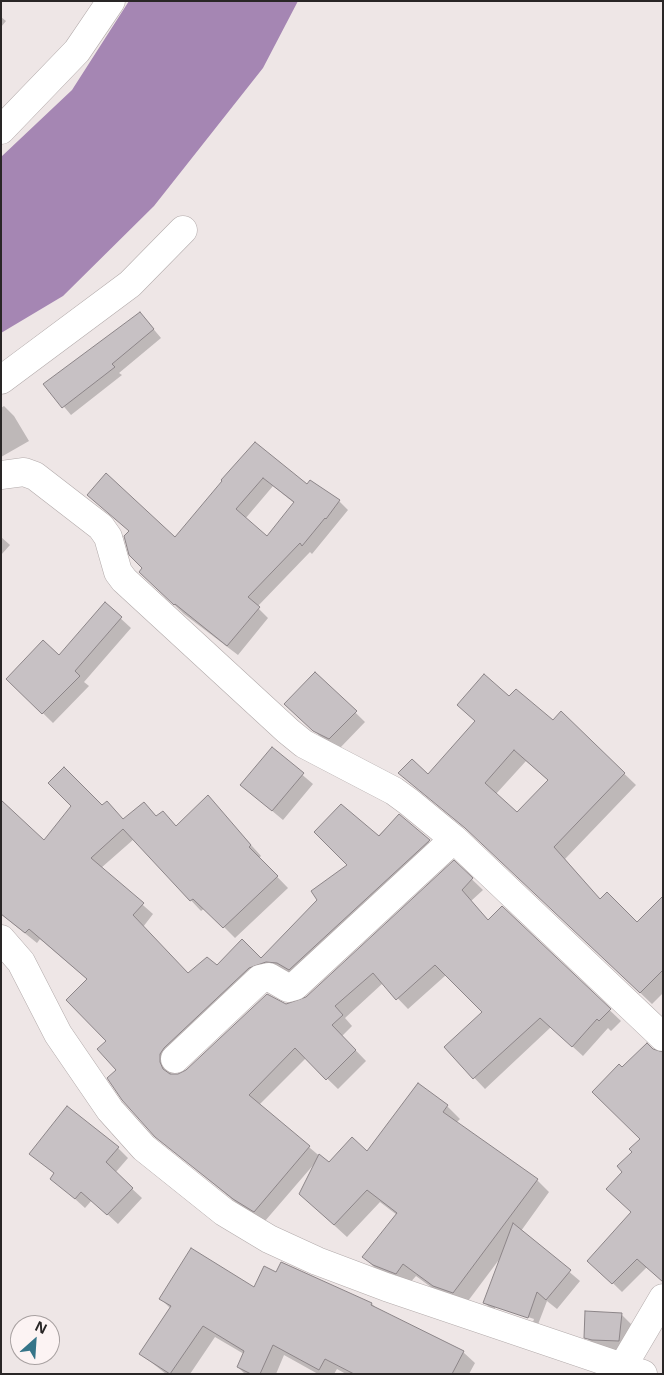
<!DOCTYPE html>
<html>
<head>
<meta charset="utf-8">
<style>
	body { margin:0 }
	#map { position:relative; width:664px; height:1375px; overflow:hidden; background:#eee6e6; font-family:"Noto Sans",sans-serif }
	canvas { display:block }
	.frame { position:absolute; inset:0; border:2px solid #292626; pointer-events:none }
	.north { position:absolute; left:10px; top:1315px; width:50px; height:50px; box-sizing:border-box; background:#fcf3f3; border:1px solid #a8a1a1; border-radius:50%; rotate:26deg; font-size:14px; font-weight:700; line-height:20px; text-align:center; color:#292626 }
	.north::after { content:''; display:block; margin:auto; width:18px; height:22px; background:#357488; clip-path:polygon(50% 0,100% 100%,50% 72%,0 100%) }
</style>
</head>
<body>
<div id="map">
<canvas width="664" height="1375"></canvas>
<div class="frame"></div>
<div class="north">N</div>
</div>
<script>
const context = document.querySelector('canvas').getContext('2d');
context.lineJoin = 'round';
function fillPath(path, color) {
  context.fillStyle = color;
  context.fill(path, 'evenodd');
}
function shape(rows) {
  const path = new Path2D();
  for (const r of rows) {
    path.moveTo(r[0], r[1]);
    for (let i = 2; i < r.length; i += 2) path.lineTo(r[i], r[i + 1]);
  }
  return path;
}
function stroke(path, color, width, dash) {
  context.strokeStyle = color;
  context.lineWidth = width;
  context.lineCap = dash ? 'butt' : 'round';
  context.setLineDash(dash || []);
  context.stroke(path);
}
fillPath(shape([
	[129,1,298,1,263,68,154,206,63,296,1,333,1,157,72,90]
]), '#a586b3');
fillPath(shape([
	[1,17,6,21,1,27],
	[140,313,161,338,119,373,122,375,71,415,45,384],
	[4,406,14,416,29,441,1,457,1,408],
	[255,444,308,486,339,501,348,510,312,554,310,552,257,607,268,618,238,655,184,614,150,582,175,538],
	[273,486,294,503,267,537,245,519],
	[1,537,10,545,1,555],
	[105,604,131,628,84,682,89,686,53,723,8,679,59,657],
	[315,673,365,722,339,749,324,740,296,714],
	[510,698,553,722,561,713,636,785,565,859,600,900,637,924,663,898,663,993,652,1004,478,839,400,773,428,776,476,722,458,705],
	[526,761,549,781,517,814,495,795],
	[272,749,313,784,283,820,252,794],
	[208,797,261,856,259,858,288,888,235,938,205,908,201,911,134,839,101,868,153,914,143,927,188,975,217,967,261,960,319,900,349,865,399,815,440,851,289,974,170,1065,171,1075,178,1076,286,1005,306,999,454,862,483,890,471,901,489,921,502,908,621,1021,611,1031,608,1028,583,1056,551,1027,485,1089,445,1047,484,1012,446,975,408,1009,383,983,345,1018,352,1026,342,1036,366,1061,338,1089,306,1058,259,1105,329,1164,367,1153,419,1085,447,1106,460,1119,456,1123,537,1180,549,1192,521,1231,580,1281,557,1309,547,1301,537,1327,495,1313,485,1303,501,1257,465,1305,447,1299,416,1276,408,1285,376,1269,364,1257,397,1215,380,1202,347,1237,313,1206,315,1163,265,1221,245,1210,156,1136,118,1070,88,980,40,939,37,943,1,914,45,842,102,807,124,820,144,804,157,817,163,812,177,827],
	[495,1306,534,1319,533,1322,495,1309],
	[647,1045,647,1267,622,1292,589,1260,632,1212,634,1152,642,1139,621,1069],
	[118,1148,128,1158,115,1173,142,1198,118,1224,92,1200,85,1208,52,1178,55,1174,31,1153],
	[282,1263,372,1304,376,1308,463,1352,475,1363,469,1374,346,1374,337,1369,334,1374,318,1374,284,1355,276,1374,245,1374,238,1367,244,1354,215,1337,190,1374,166,1374,141,1354,171,1309,161,1299,254,1289,277,1274],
	[621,1314,631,1324,629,1351,603,1350,596,1347,586,1337]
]), '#0003');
const building = shape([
	[140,312,154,329,112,364,115,367,62,408,43,384,140,312],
	[255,442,307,484,310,480,340,500,326,519,325,518,302,546,300,543,248,597,260,607,227,646,175,604,174,605,139,572,142,568,129,555,124,536,129,531,87,495,106,473,175,537,222,481,221,480,255,442],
	[263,478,294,502,267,536,236,509,263,478],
	[105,602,122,617,75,671,80,676,42,714,6,679,43,640,59,655,105,602],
	[315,672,357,711,329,739,313,731,284,704,315,672],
	[484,674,509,696,516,689,553,720,561,711,625,773,554,847,600,899,607,892,637,922,663,896,663,970,640,993,465,828,398,773,412,759,428,774,475,721,457,705,484,674],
	[514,750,548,780,517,812,485,783,514,750],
	[272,747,304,773,272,811,240,785,272,747],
	[64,767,102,805,107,801,123,819,144,802,156,816,163,811,176,826,208,795,251,845,249,847,278,876,223,928,193,899,190,901,123,829,91,858,144,903,133,915,188,973,207,957,217,965,242,939,261,958,317,900,311,891,347,865,314,832,341,804,379,836,399,814,430,840,289,970,277,963,266,962,249,968,164,1048,160,1054,160,1062,163,1069,170,1074,178,1074,186,1070,267,994,286,1004,306,997,454,860,473,878,462,890,488,920,502,906,611,1009,599,1021,597,1019,572,1047,540,1018,473,1079,444,1047,482,1012,435,965,396,1000,373,973,335,1006,343,1015,332,1025,356,1050,326,1080,295,1048,249,1095,310,1146,254,1212,233,1199,155,1137,122,1100,107,1078,116,1070,97,1049,106,1041,66,1000,87,979,29,929,25,933,1,914,1,800,44,840,71,806,48,783,64,767],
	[647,1043,653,1049,663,1052,663,1282,637,1259,612,1284,587,1261,631,1212,606,1189,622,1172,617,1166,632,1152,629,1149,640,1139,592,1092,619,1064,622,1067,647,1043],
	[418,1083,448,1105,443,1112,538,1179,453,1293,433,1286,403,1264,396,1274,373,1265,362,1257,397,1213,367,1190,334,1225,299,1194,319,1154,329,1162,352,1137,367,1151,418,1083],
	[67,1106,119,1147,106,1162,133,1188,107,1215,81,1192,75,1199,50,1179,54,1173,29,1154,67,1106],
	[513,1223,571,1270,546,1300,537,1292,528,1318,483,1303,513,1223],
	[191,1248,254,1287,264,1266,276,1272,281,1262,372,1303,371,1305,464,1351,452,1374,354,1374,325,1359,319,1370,273,1345,260,1374,251,1374,237,1367,244,1351,203,1326,170,1374,139,1354,171,1306,159,1299,191,1248],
	[585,1311,622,1313,619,1341,592,1340,584,1338,585,1311]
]);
fillPath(building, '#c7c1c4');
stroke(building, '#8c8588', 1);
const minor = shape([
	[1,130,77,51,111,1],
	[1,380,130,284,183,230],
	[1,475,24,472,35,476,101,527,108,537,118,572,124,580,288,731,304,744,394,791,409,802,454,839,663,1037],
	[1,939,21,962,58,1034,110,1110,144,1148,224,1212,269,1239,317,1261,386,1287,643,1374],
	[175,1059,260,979,269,977,288,988,295,986,454,839],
	[623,1366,663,1298]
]);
stroke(minor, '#b2aaaa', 29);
stroke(minor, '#fff', 28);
</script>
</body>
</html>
